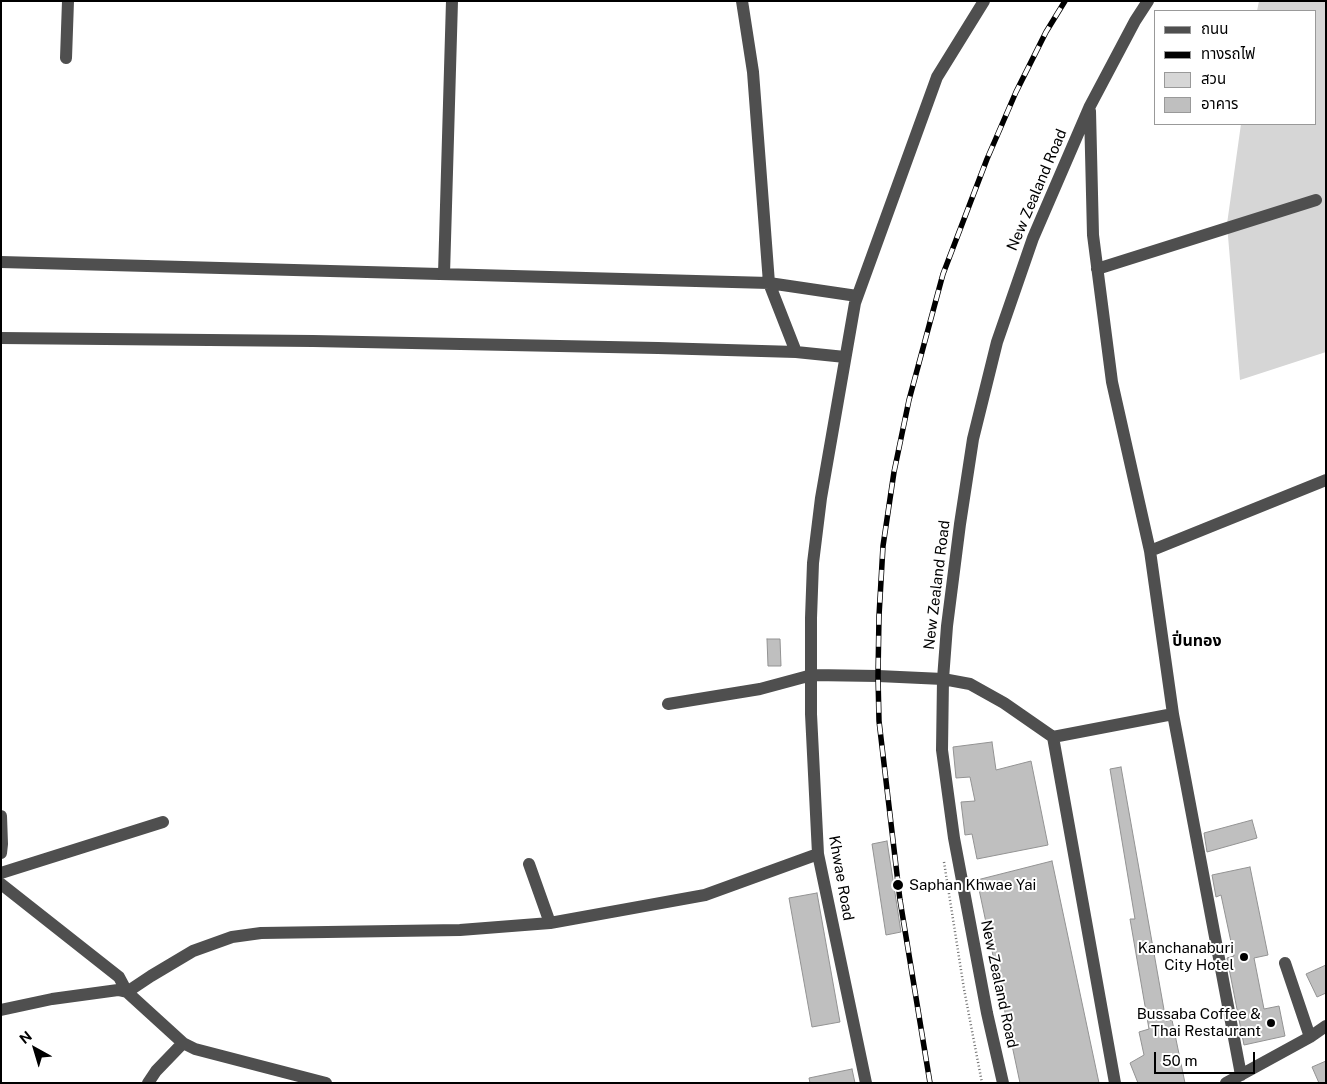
<!DOCTYPE html>
<html>
<head>
<meta charset="utf-8">
<style>
	body { margin:0 }
	#map { position:relative; width:1327px; height:1084px; overflow:hidden; background:#fff; font-family:"Public Sans","Noto Sans Thai",sans-serif }
	canvas { display:block }
	.frame { position:absolute; inset:0; border:2px solid #000; pointer-events:none }
	.legend { position:absolute; left:1154px; top:10px; width:162px; height:115px; box-sizing:border-box; background:#fff; border:1px solid #999; margin:0; padding:6px 9px; list-style:none; font-size:15px; color:#000 }
	.legend li { display:flex; align-items:center; gap:10px; height:25px }
	.legend b { width:25px; border:1px solid #999 }
	.north { position:absolute; left:10px; top:1024px; width:50px; height:50px; -webkit-text-stroke:4px #fff; paint-order:stroke; rotate:321deg; font-size:14px; font-weight:700; line-height:20px; text-align:center; color:#000 }
	.north::after { content:''; display:block; margin:auto; width:18px; height:22px; background:#000; clip-path:polygon(50% 0,100% 100%,50% 72%,0 100%) }
	.scale { position:absolute; left:1154px; top:1052px; width:101px; height:22px; box-sizing:border-box; border:2px solid #000; border-top:0; padding-left:6px; font-size:15px; line-height:18px; white-space:nowrap; color:#000; -webkit-text-stroke:4px #fff; paint-order:stroke }
</style>
</head>
<body>
<div id="map">
<canvas width="1327" height="1084"></canvas>
<div class="frame"></div>
<ul class="legend">
<li><b style="height:6px;background:#4f4f4f"></b>ถนน</li>
<li><b style="height:6px;background:#000"></b>ทางรถไฟ</li>
<li><b style="height:14px;background:#d6d6d6"></b>สวน</li>
<li><b style="height:14px;background:#bfbfbf"></b>อาคาร</li>
</ul>
<div class="north">N</div>
<div class="scale">50 m</div>
</div>
<script>
const context = document.querySelector('canvas').getContext('2d');
context.lineJoin = 'round';
function fillPath(path, color) {
  context.fillStyle = color;
  context.fill(path, 'evenodd');
}
function shape(rows) {
  const path = new Path2D();
  for (const r of rows) {
    path.moveTo(r[0], r[1]);
    for (let i = 2; i < r.length; i += 2) path.lineTo(r[i], r[i + 1]);
  }
  return path;
}
function stroke(path, color, width, dash) {
  context.strokeStyle = color;
  context.lineWidth = width;
  context.lineCap = dash ? 'butt' : 'round';
  context.setLineDash(dash || []);
  context.stroke(path);
}
function label(font, color, halo, rows, align = 'center') {
  context.font = font + ' "Public Sans","Noto Sans Thai",sans-serif';
  context.lineWidth = 4;
  context.setLineDash([]);
  context.textBaseline = 'middle';
  context.strokeStyle = halo;
  context.fillStyle = color;
  for (const [text, x, y, turn = 0] of rows) {
    context.save();
    context.translate(x, y);
    context.rotate((+turn || 0) * Math.PI / 180);
    context.textAlign = isNaN(turn) ? turn : align;
    if (halo) context.strokeText(text, 0, 0);
    context.fillText(text, 0, 0);
    context.restore();
  }
}
fillPath(shape([
	[1259,1,1326,1,1326,352,1240,380,1227,224,1241,124,1316,124,1316,11,1257,11]
]), '#d6d6d6');
const building = shape([
	[767,639,780,639,781,666,768,666,767,639],
	[992,742,996,770,1031,761,1048,845,977,859,972,834,965,835,961,802,975,801,970,777,956,778,953,747,992,742],
	[1121,767,1166,1021,1172,1020,1185,1083,1138,1083,1130,1063,1144,1055,1139,1032,1149,1029,1130,919,1135,919,1110,769,1121,767],
	[1252,820,1257,838,1207,852,1204,833,1252,820],
	[887,841,901,932,886,935,872,844,887,841],
	[1052,861,1099,1083,1020,1083,977,880,1052,861],
	[1250,867,1268,955,1254,958,1264,1009,1279,1006,1285,1036,1244,1045,1227,958,1234,956,1221,895,1216,897,1212,875,1250,867],
	[817,893,840,1022,812,1027,789,898,817,893],
	[1326,965,1326,993,1317,997,1306,974,1326,965],
	[1326,1061,1326,1083,1319,1083,1312,1067,1326,1061],
	[852,1069,855,1083,810,1083,809,1078,852,1069]
]);
fillPath(building, '#bfbfbf');
stroke(building, '#939393', 1);
stroke(shape([
	[944,862,964,989,982,1083]
]), '#717171', 2.5, [1, 2.5]);
stroke(shape([
	[742,1,753,72,769,283,857,296],
	[66,58,68,1],
	[1090,111,1093,235,1112,382,1150,551,1173,714,1241,1075],
	[1,262,769,283,796,352],
	[1097,269,1316,200],
	[444,274,452,1],
	[1,338,313,341,658,348,796,352,845,357],
	[1150,551,1326,480],
	[668,704,760,689,812,675,878,676,943,679,970,684,1004,703,1053,737,1115,1083],
	[1053,737,1173,714],
	[1,816,2,844,1,853],
	[529,864,550,923],
	[1,873,163,822],
	[1,884,119,977,127,992,183,1043,195,1049,326,1083],
	[1285,963,1310,1037],
	[1,1010,52,999,118,990,127,992,151,976,193,951,232,937,261,933,460,930,550,923,705,895,818,854],
	[148,1083,156,1071,183,1043],
	[866,1083,818,854,811,714,811,618,813,563,821,498,855,303,937,77,984,1],
	[1003,1083,987,1013,954,838,942,750,943,679,947,626,960,524,973,439,997,342,1033,238,1090,106,1135,21,1148,1],
	[1226,1083,1310,1037,1326,1026]
]), '#4f4f4f', 12);
const rail = shape([
	[930,1083,900,900,879,721,878,676,879,616,883,546,894,472,909,400,943,274,987,159,1016,92,1046,32,1065,1]
]);
stroke(rail, '#000', 5.5);
stroke(rail, '#fff', 4, [11]);
for (const [x, y, r, color] of [
	[898,885,6,"#000"],
	[1244,957,5,"#000"],
	[1271,1023,5,"#000"]
]) {
  const dot = new Path2D();
  dot.arc(x, y, r, 0, 2 * Math.PI);
  context.fillStyle = color;
  context.fill(dot);
  stroke(dot, '#fff', 2);
}
label('15px', '#000', '#fff', [
	["New Zealand Road",1037,190,-67],
	["New Zealand Road",937,585,-83],
	["Khwae Road",841,878,80],
	["New Zealand Road",999,984,78]
]);
label('15px', '#000', '#fff', [
	["Saphan Khwae Yai",909,885,"left"],
	["Kanchanaburi",1234,948],
	["City Hotel",1234,965],
	["Bussaba Coffee &",1261,1014],
	["Thai Restaurant",1261,1031]
], 'right');
label('bold 16px', '#000', '#fff', [
	["ปิ่นทอง",1197,641]
]);
</script>
</body>
</html>
